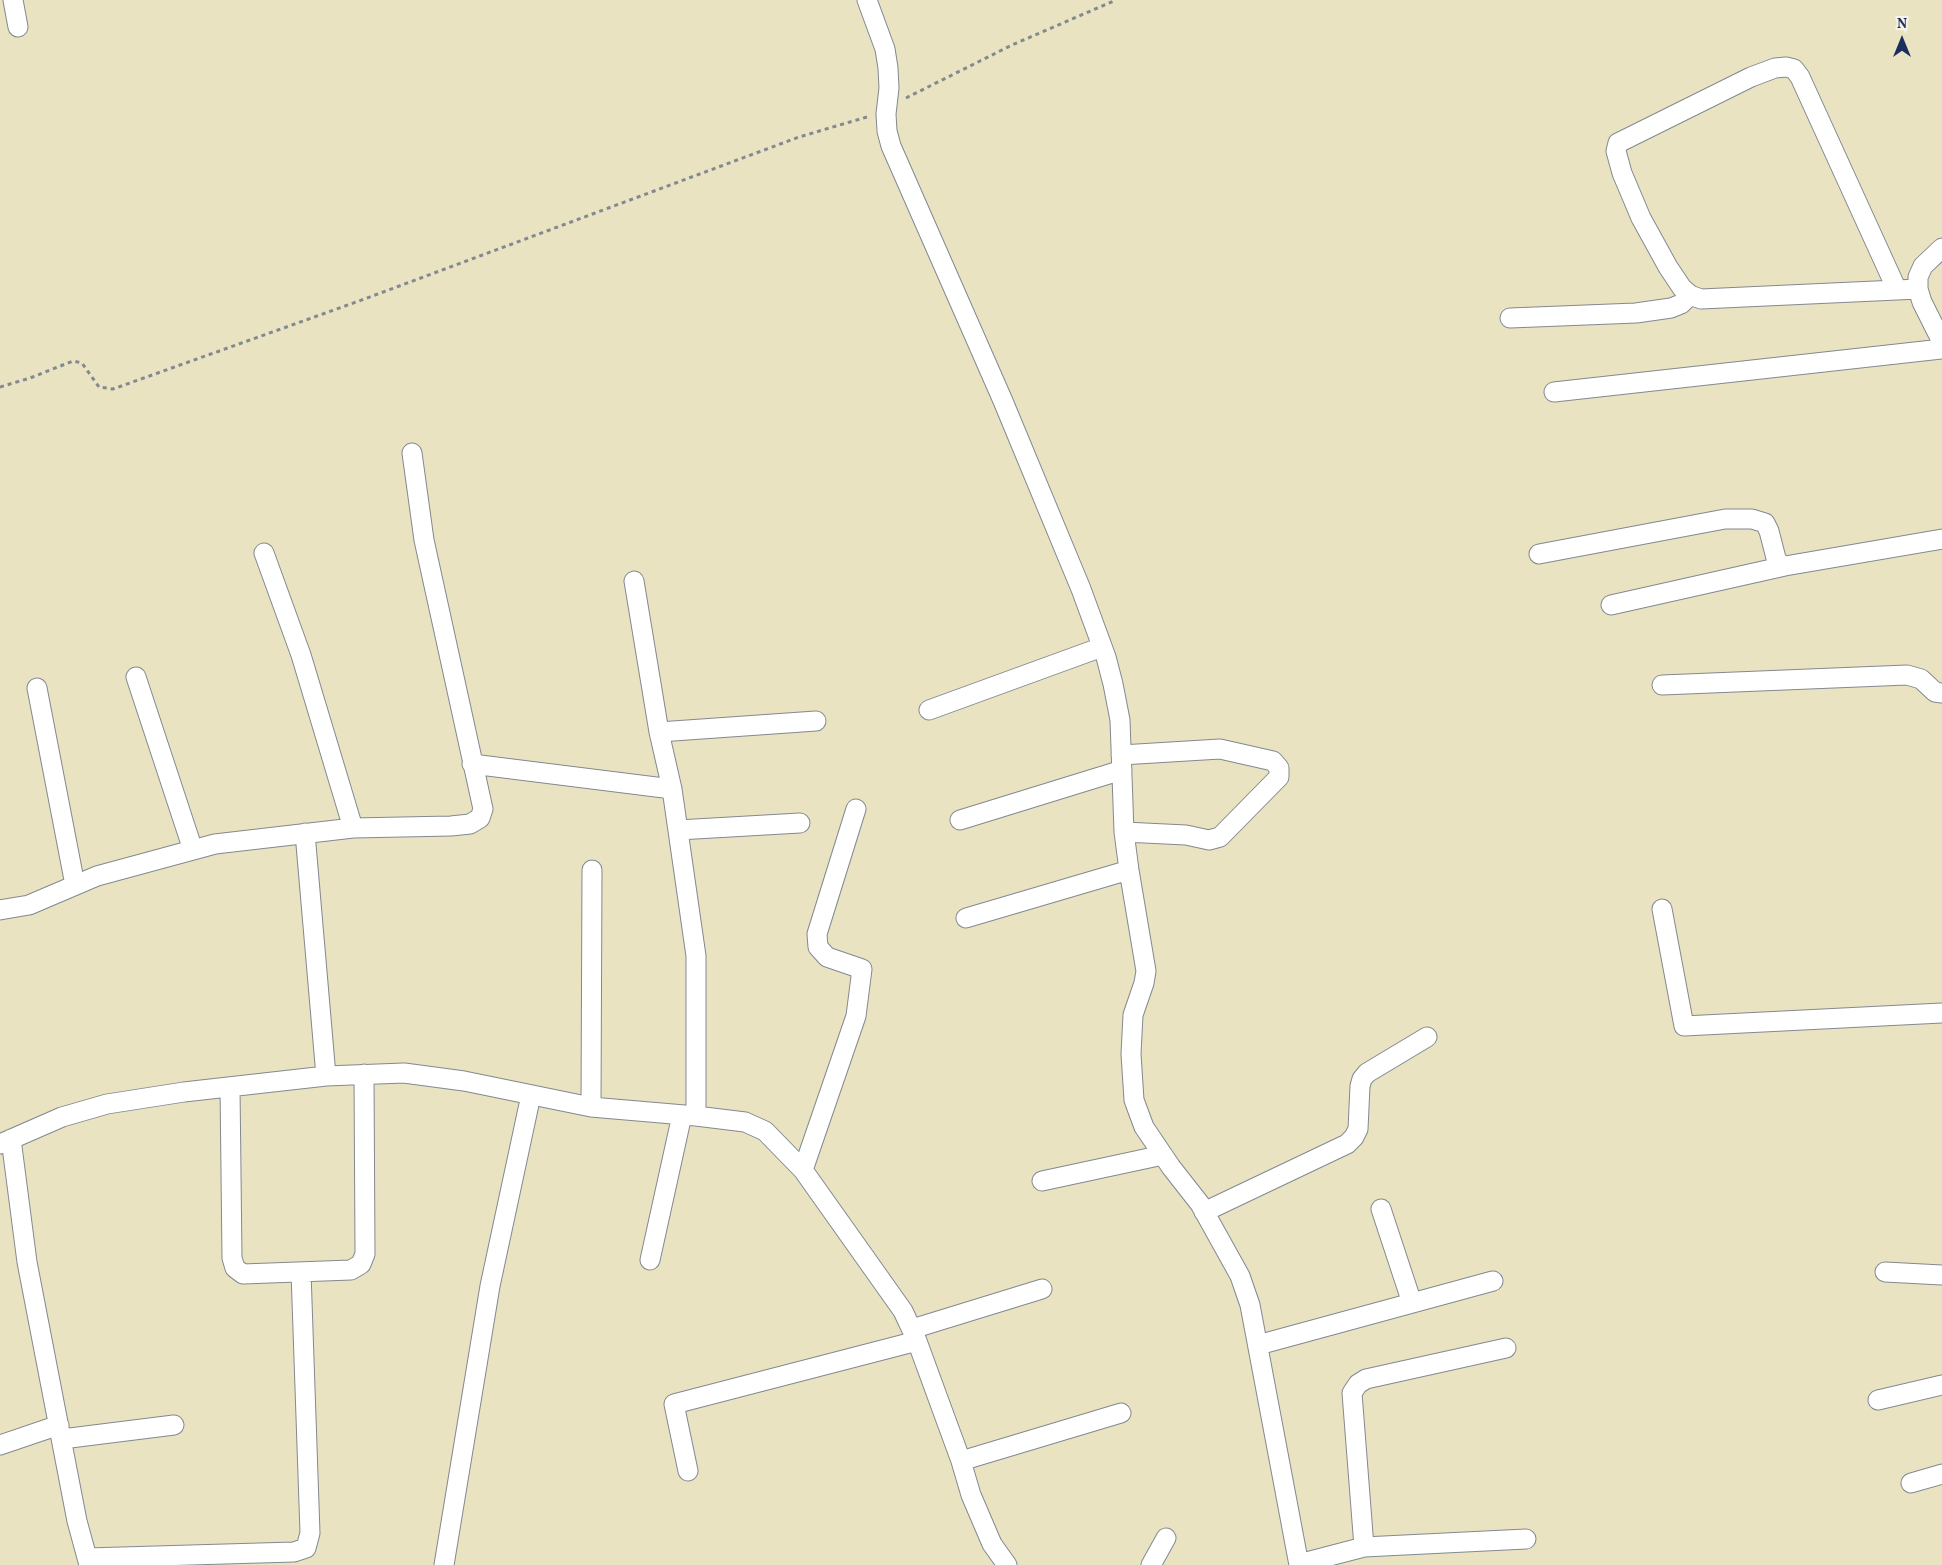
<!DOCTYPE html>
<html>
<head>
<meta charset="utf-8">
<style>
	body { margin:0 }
	#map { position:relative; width:1942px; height:1565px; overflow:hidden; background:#e9e3c2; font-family:Vollkorn,serif }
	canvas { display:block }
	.north { position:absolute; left:1877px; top:15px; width:50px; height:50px; -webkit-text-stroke:4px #f7f3e8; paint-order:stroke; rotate:0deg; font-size:14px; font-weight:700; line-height:20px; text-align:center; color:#1b2f5e }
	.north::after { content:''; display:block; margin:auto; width:18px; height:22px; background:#1b2f5e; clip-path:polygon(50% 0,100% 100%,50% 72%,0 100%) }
</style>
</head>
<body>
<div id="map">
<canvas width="1942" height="1565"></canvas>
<div class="north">N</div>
</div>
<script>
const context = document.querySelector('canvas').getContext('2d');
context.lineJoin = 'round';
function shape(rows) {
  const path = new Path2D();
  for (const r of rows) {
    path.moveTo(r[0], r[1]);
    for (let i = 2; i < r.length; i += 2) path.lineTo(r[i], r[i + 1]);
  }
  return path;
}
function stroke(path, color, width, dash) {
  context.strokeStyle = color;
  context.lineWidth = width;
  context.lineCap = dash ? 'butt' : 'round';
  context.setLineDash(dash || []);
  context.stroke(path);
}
const minor = shape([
	[13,0,18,27],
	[867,0,885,49,888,68,889,88,886,114,887,131,891,146,1003,401,1081,589,1106,657,1113,684,1120,720,1124,832,1129,870,1146,971,1144,983,1133,1015,1131,1054,1134,1100,1144,1127,1171,1167,1200,1204,1240,1276,1250,1305,1299,1565],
	[1942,248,1923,266,1918,277,1918,289,1922,302,1942,342],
	[1897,290,1800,77,1794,69,1786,67,1775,68,1751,77,1618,143,1616,151,1622,173,1641,218,1668,267,1682,288,1690,295,1701,299,1897,290,1918,289],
	[1510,318,1636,313,1671,308,1681,304,1690,295],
	[1554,392,1942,349],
	[264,553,301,655,353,828],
	[1539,554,1725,519,1752,519,1765,523,1769,531,1777,562,1785,566,1942,539],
	[634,581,659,732,672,789,696,956,696,1116],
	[1611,605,1785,566],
	[136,677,193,850],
	[1662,685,1907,675,1921,679,1935,692,1942,693],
	[37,688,75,885],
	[929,710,1102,647],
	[659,732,816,721],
	[1121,755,1220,749,1273,761,1279,768,1279,777,1220,837,1209,840,1186,835,1124,832],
	[472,764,672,789],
	[960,820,1122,770],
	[678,830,800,823],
	[305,833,326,1076],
	[1662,909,1684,1026,1942,1013],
	[0,910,29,905,97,876,215,844,353,828,451,826,470,824,480,818,483,809,424,540,412,453],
	[966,918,1129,870],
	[230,1087,232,1258,235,1268,243,1274,351,1270,361,1264,365,1254,364,1074],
	[591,1107,592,870],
	[11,1139,27,1262,77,1521,89,1565],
	[0,1144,62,1117,107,1104,184,1092,326,1076,404,1073,464,1081,591,1107,696,1116,745,1122,765,1131,803,1170,903,1311,917,1341,961,1461,971,1495,992,1544,1007,1565],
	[803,1170,856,1016,862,969,827,957,818,947,817,934,856,809],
	[1042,1181,1163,1155],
	[1381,1209,1412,1303],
	[1204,1212,1347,1144,1354,1137,1358,1129,1360,1086,1362,1079,1367,1073,1427,1037],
	[650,1260,682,1115],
	[1885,1272,1942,1275],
	[912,1329,1042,1289],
	[1258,1345,1493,1281],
	[1878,1400,1942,1385],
	[62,1439,174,1425],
	[0,1445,59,1425],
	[961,1461,1121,1413],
	[688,1471,674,1404,917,1341],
	[1911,1483,1942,1474],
	[1364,1547,1526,1539],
	[87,1558,294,1552,306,1548,310,1533,301,1272],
	[1299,1564,1364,1547,1352,1393,1358,1384,1366,1379,1506,1348],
	[444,1565,490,1286,531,1095],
	[1151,1565,1166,1538]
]);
stroke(minor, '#828990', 21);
stroke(shape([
	[906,98,1012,45,1116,0],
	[0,387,30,378,73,361,82,363,99,387,113,389,359,301,799,137,867,117]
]), '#828990', 3, [4, 4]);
stroke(minor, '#fff', 19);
</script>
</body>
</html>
